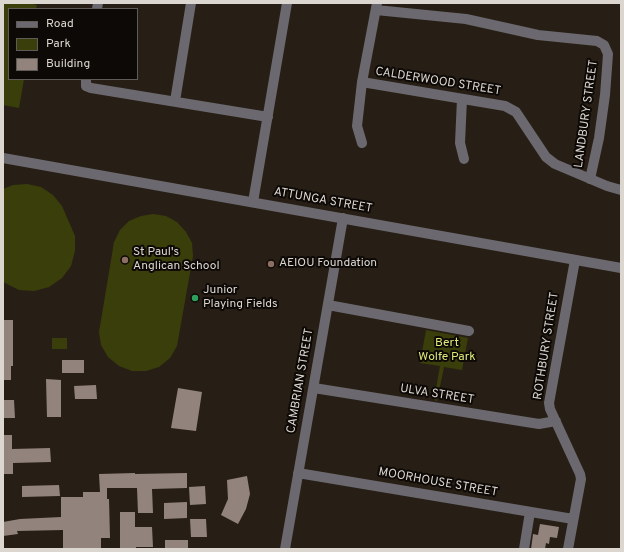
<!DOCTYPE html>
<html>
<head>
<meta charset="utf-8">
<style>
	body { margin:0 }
	#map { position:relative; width:624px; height:552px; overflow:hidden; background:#271f15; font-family:Overpass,sans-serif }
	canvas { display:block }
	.frame { position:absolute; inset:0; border:4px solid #dcd6d0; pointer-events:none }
	.legend { position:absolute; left:8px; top:8px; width:130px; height:72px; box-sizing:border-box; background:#0d0906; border:1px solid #605b57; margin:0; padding:5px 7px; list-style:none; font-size:12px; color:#dcd6d0 }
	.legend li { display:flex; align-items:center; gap:8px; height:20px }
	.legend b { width:20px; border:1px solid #605b57 }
</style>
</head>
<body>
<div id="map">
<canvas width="624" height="552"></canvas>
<div class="frame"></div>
<ul class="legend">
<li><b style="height:5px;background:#6b696f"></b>Road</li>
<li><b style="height:11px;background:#3a3e0a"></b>Park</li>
<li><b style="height:11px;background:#93837d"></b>Building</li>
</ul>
</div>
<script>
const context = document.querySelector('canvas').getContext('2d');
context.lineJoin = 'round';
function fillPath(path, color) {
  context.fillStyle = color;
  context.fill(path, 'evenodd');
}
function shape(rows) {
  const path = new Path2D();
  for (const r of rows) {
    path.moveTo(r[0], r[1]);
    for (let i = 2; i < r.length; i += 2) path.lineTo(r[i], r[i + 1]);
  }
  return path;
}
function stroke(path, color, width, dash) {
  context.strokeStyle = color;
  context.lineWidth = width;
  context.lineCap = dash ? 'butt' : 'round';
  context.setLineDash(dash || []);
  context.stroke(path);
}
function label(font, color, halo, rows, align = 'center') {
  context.font = font + ' Overpass,sans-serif';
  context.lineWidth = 4;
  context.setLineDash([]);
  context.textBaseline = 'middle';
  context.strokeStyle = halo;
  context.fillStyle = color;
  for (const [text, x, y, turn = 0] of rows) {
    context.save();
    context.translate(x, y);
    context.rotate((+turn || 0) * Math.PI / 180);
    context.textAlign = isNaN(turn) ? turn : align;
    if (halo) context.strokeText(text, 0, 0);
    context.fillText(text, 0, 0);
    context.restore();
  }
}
fillPath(shape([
	[3,3,28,3,37,5,36,9,9,9,9,79,24,79,19,108,3,105],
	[27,184,41,187,53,195,62,206,75,236,75,251,71,266,62,278,49,287,34,291,19,290,3,282,3,189,13,185],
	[153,214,166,216,177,222,186,232,192,243,193,256,177,346,170,358,159,367,146,371,132,371,119,366,108,357,101,345,99,332,114,242,120,230,129,221,141,216],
	[426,330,468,338,462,370,444,367,437,401,434,400,440,366,420,363],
	[52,338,67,338,67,349,52,349]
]), '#3a3e0a');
fillPath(shape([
	[3,320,13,320,13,366,11,366,11,380,3,380],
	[62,360,84,360,84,373,62,373],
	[46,379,61,380,61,417,47,417],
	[96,385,97,399,75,399,74,386],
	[178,388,202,392,196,431,171,428],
	[3,400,14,400,15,418,3,418],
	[3,435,12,435,12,449,50,448,51,462,13,463,13,474,3,474],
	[135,473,135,474,187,473,187,488,152,489,153,513,138,513,137,488,107,488,107,499,109,499,110,538,101,538,101,548,63,548,63,530,17,531,18,534,3,536,3,522,20,519,61,517,61,497,83,497,83,492,100,492,99,474],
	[247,476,250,494,246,509,238,524,221,515,228,499,227,480],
	[59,485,60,496,22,497,22,486],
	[205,486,206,504,190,505,189,487],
	[187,502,187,518,164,519,164,503],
	[120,512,135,512,135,527,152,527,153,547,136,547,136,549,120,549],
	[190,519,206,519,207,537,191,537],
	[540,524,559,527,557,538,550,537,549,544,546,543,545,549,531,549,533,534,538,535],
	[165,540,188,540,188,549,165,549]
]), '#93837d');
stroke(shape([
	[97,9,98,3],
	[376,10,466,19,538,35,597,41,604,45,608,54,605,95,599,138,590,179],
	[86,79,86,86,91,88,268,117],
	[362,82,505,106,516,112,546,157,555,164,607,186,621,190],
	[462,99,460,143,464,159],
	[175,101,191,3],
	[362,143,357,126,362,82,377,3],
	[3,158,621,268],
	[253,202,287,3],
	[328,305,469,331],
	[314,388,539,424,556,421],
	[298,473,573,519],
	[285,549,343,218],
	[524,549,530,512],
	[568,549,581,479,580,474,550,409,549,403,575,260]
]), '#6b696f', 10);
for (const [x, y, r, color] of [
	[125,260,4,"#8d6e63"],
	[271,264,4,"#8d6e63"],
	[195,298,4,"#2e9e5b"]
]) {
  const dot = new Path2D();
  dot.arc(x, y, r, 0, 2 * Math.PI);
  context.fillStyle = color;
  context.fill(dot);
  stroke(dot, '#0d0906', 1.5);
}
label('12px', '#dcd6d0', '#0d0906', [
	["CALDERWOOD STREET",438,82,9],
	["LANDBURY STREET",587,114,-82],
	["ATTUNGA STREET",323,201,10],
	["ROTHBURY STREET",547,346,-81],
	["CAMBRIAN STREET",301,381,-80],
	["ULVA STREET",437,395,9],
	["MOORHOUSE STREET",438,483,10]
]);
label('12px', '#dcd6d0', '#0d0906', [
	["St Paul's",133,253],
	["Anglican School",133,267],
	["AEIOU Foundation",279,264],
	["Junior",203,291],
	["Playing Fields",203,305]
], 'left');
label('12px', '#deea78', '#0d0906', [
	["Bert",447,344],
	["Wolfe Park",447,358]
]);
</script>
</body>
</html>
